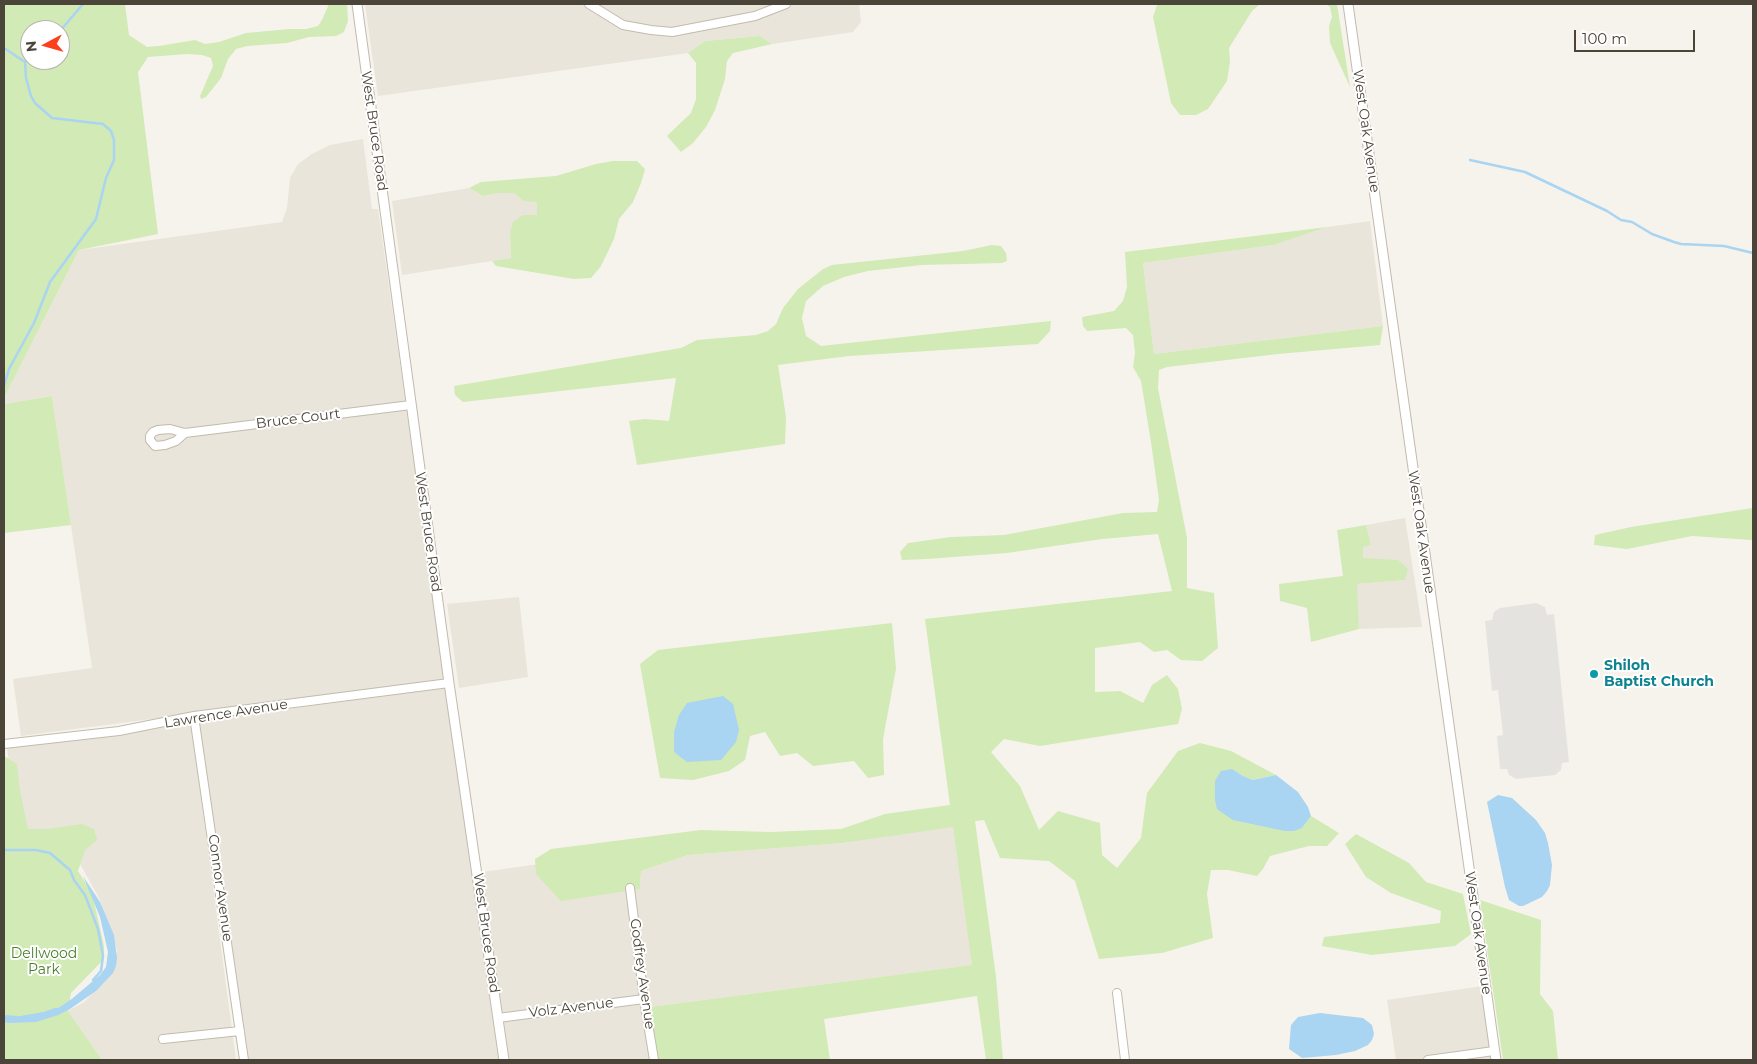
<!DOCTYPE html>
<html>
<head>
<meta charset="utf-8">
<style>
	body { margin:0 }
	#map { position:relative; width:1757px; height:1064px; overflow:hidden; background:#f6f3ec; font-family:Montserrat,sans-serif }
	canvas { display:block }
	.frame { position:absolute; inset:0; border:5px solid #4b4439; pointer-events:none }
	.north { position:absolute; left:20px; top:20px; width:50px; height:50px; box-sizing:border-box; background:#fff; border:1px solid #b7b4b0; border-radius:50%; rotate:264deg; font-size:14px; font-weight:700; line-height:20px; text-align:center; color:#4b4439 }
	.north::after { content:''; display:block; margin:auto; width:18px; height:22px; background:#fc3f1d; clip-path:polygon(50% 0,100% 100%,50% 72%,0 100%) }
	.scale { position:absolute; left:1574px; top:30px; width:121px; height:22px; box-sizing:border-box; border:2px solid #4b4439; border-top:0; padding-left:6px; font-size:15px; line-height:18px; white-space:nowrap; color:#4b4439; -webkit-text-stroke:4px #fff; paint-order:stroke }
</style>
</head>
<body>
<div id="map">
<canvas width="1757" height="1064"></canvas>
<div class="frame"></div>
<div class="north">N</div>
<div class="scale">100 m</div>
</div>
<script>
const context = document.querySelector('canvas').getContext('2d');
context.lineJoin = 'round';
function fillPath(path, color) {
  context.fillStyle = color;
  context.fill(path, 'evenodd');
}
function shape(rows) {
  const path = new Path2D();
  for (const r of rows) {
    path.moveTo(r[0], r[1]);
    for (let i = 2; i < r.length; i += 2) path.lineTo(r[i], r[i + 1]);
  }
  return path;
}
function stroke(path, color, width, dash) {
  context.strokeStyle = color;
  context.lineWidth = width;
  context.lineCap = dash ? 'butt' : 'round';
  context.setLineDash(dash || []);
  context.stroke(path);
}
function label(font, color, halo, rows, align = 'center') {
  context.font = font + ' Montserrat,sans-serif';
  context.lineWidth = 4;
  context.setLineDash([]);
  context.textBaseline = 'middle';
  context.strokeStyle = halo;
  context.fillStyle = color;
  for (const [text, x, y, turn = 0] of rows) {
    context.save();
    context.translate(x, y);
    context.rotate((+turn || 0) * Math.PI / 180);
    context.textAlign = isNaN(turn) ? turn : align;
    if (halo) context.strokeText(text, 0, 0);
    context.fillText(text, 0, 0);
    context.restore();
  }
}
fillPath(shape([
	[365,4,859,4,861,22,853,32,772,44,760,36,705,41,688,53,378,96],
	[363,139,372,209,378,209,445,681,21,736,13,679,92,668,52,396,4,404,4,398,79,250,282,222,287,208,290,178,298,164,312,154,330,145],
	[469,188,483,196,498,193,514,193,523,201,537,201,537,215,523,215,510,233,511,258,402,275,392,201],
	[1370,221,1383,326,1154,354,1143,263,1274,245,1327,227],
	[1405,518,1422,627,1359,629,1356,584,1405,580,1363,558,1362,546,1371,545,1366,525],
	[519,597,528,677,459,688,447,604],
	[445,688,500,1060,245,1060,198,721],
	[191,722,236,1060,102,1060,68,1011,84,1002,111,975,117,950,99,898,75,855,21,842,7,748],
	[953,826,973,965,650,1007,658,1060,509,1060,482,872,626,852,640,889,641,871,688,855,843,843],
	[1483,986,1493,1060,1396,1060,1387,1000]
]), '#eae5da');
fillPath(shape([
	[4,4,125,4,129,35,147,47,159,46,195,40,205,44,219,42,246,33,290,29,306,29,318,26,322,20,329,4,347,4,348,21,344,32,336,36,309,37,287,43,247,46,236,49,228,59,221,78,206,97,201,99,200,96,213,66,211,58,202,55,187,54,148,57,138,72,158,234,79,250,4,398],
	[30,30,60,30,60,60,30,60],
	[1160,4,1260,4,1252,11,1229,48,1230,62,1227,81,1208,109,1196,115,1180,115,1171,103,1153,17,1157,5],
	[1326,4,1337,4,1350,87,1330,43,1329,26,1332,17,1330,7],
	[760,36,772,44,733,53,727,61,725,79,715,110,706,127,693,143,681,152,667,136,691,113,696,99,696,63,688,53,705,41],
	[613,161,637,161,645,169,641,183,633,202,619,219,614,239,601,266,591,278,574,279,496,266,492,261,511,258,510,233,513,222,523,215,537,215,537,202,523,201,514,193,498,193,483,196,469,188,481,182,556,176,596,164],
	[1327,227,1274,245,1143,263,1154,354,1383,326,1380,345,1278,354,1167,367,1159,370,1158,388,1187,538,1187,588,1214,593,1218,648,1202,661,1181,660,1167,650,1154,652,1140,642,1095,648,1095,692,1120,691,1143,703,1152,685,1167,675,1178,689,1182,709,1178,724,1040,746,1004,739,991,752,1020,786,1039,830,1058,811,1100,823,1102,855,1117,868,1141,838,1147,793,1178,751,1200,743,1231,751,1276,775,1253,780,1243,776,1232,769,1302,828,1311,816,1339,833,1327,846,1309,846,1270,856,1263,869,1257,876,1228,870,1211,870,1207,894,1213,938,1162,953,1099,959,1075,881,1049,861,1000,858,984,820,975,821,996,977,1003,1060,986,1060,977,996,824,1019,830,1060,658,1060,650,1007,972,965,953,827,843,843,688,855,641,871,640,889,561,901,536,874,535,859,551,849,701,830,771,832,841,829,885,814,950,805,925,619,1172,591,1158,534,1102,539,1007,553,927,559,902,560,900,552,908,543,951,537,1004,535,1123,513,1157,512,1159,500,1151,442,1141,381,1133,367,1135,353,1133,335,1126,328,1087,331,1083,326,1082,317,1114,311,1123,301,1127,287,1125,252],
	[992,245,1001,246,1006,253,1007,261,1002,263,922,265,868,271,844,277,823,286,806,301,802,318,806,336,821,346,1051,321,1050,331,1038,344,849,356,778,365,786,417,785,444,637,465,629,421,645,419,669,421,676,378,463,402,455,395,454,386,681,348,697,340,756,335,768,331,776,324,783,308,798,289,823,269,832,265,963,251],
	[52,396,71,525,4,533,4,404],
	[1753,508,1753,542,1752,540,1692,536,1627,549,1594,545,1595,535,1631,527],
	[1366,525,1371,545,1363,547,1363,558,1398,560,1408,569,1405,580,1357,584,1359,629,1311,642,1307,608,1280,601,1279,584,1343,576,1337,530],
	[892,623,896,669,883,739,884,775,868,778,854,761,813,766,797,753,780,756,765,732,750,736,745,760,729,771,693,780,660,778,640,664,658,650],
	[4,756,17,764,20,791,28,829,47,829,82,824,94,829,97,840,85,850,78,871,92,893,104,946,104,959,71,993,68,1011,102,1060,4,1060],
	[1356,834,1409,863,1426,882,1463,894,1471,934,1455,946,1372,955,1322,946,1324,937,1440,923,1441,911,1391,893,1366,877,1345,844],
	[1480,900,1541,920,1540,994,1553,1011,1558,1060,1503,1060]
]), '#d2eab5');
fillPath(shape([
	[1536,603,1545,607,1547,615,1554,614,1569,762,1562,763,1561,770,1555,775,1516,779,1509,775,1507,769,1500,769,1497,736,1503,735,1498,690,1492,691,1485,621,1492,620,1494,612,1500,608]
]), '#e5e3e0');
fillPath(shape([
	[723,696,733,704,739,730,736,742,721,760,687,762,674,752,674,732,679,715,687,703],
	[1232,769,1243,776,1253,780,1276,775,1298,792,1308,807,1311,816,1302,828,1294,831,1285,831,1233,820,1217,809,1215,800,1215,781,1221,771],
	[1498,795,1512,798,1536,820,1545,833,1548,843,1552,865,1550,885,1547,891,1542,897,1523,906,1519,906,1509,900,1505,887,1487,802],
	[83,876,100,902,114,935,117,958,116,966,113,973,96,991,70,1009,58,1015,36,1022,9,1023,4,1022,4,1015,30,1017,48,1013,60,1007,73,998,100,975,106,967,108,952,100,917],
	[1320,1013,1363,1018,1372,1025,1374,1034,1372,1040,1368,1045,1355,1051,1336,1055,1302,1058,1289,1049,1291,1025,1298,1017]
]), '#a9d4f2');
stroke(shape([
	[60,31,83,4],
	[4,48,25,62],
	[25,62,30,56],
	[1470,160,1525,172,1607,211,1621,220,1632,222,1652,234,1674,242,1681,244,1724,246,1753,253],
	[4,386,9,369,34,323,50,282,96,219,106,178,114,160,114,140,111,131,103,124,52,118,35,103,31,96,26,78,25,62],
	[4,850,36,850,50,853,70,870,74,880,85,895,98,929,103,956,101,971,93,980],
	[22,1017,45,1013,56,1009]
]), '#a9d4f2', 2.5);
const minor = shape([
	[589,4,623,25,651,30,672,32,755,16,786,4],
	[185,433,176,441,165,445,155,446,150,440,150,436,153,432,158,430,170,429,185,433,411,405],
	[194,716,244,1060],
	[4,744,119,731,194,716,449,683],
	[630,888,644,999,654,1060],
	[1117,993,1125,1060],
	[498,1018,644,999],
	[163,1039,240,1031],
	[1428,1060,1494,1051]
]);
const tertiary = shape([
	[357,4,449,683,504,1060],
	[1348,4,1496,1060]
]);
stroke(minor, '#c2bbae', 10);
stroke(tertiary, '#c2bbae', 11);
stroke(minor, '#fff', 8);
stroke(tertiary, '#fff', 9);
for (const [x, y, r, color] of [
	[1594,674,5,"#0f9aa8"]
]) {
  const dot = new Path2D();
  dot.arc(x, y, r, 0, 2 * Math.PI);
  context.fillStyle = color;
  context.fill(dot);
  stroke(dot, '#fff', 2);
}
label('14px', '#4b4439', '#fff', [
	["West Bruce Road",374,131,82],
	["West Oak Avenue",1366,131,82],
	["Bruce Court",298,419,-7],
	["West Bruce Road",428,532,82],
	["West Oak Avenue",1421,532,82],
	["Lawrence Avenue",226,714,-9],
	["Connor Avenue",220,888,82],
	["West Bruce Road",486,933,82],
	["West Oak Avenue",1478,933,82],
	["Godfrey Avenue",642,974,82],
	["Volz Avenue",571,1008,-7]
]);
label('bold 14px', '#0d838f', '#fff', [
	["Shiloh",1604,666],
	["Baptist Church",1604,682]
], 'left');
label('14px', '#4a7f2a', '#fff', [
	["Dellwood",44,954],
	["Park",44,970]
]);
</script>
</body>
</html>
